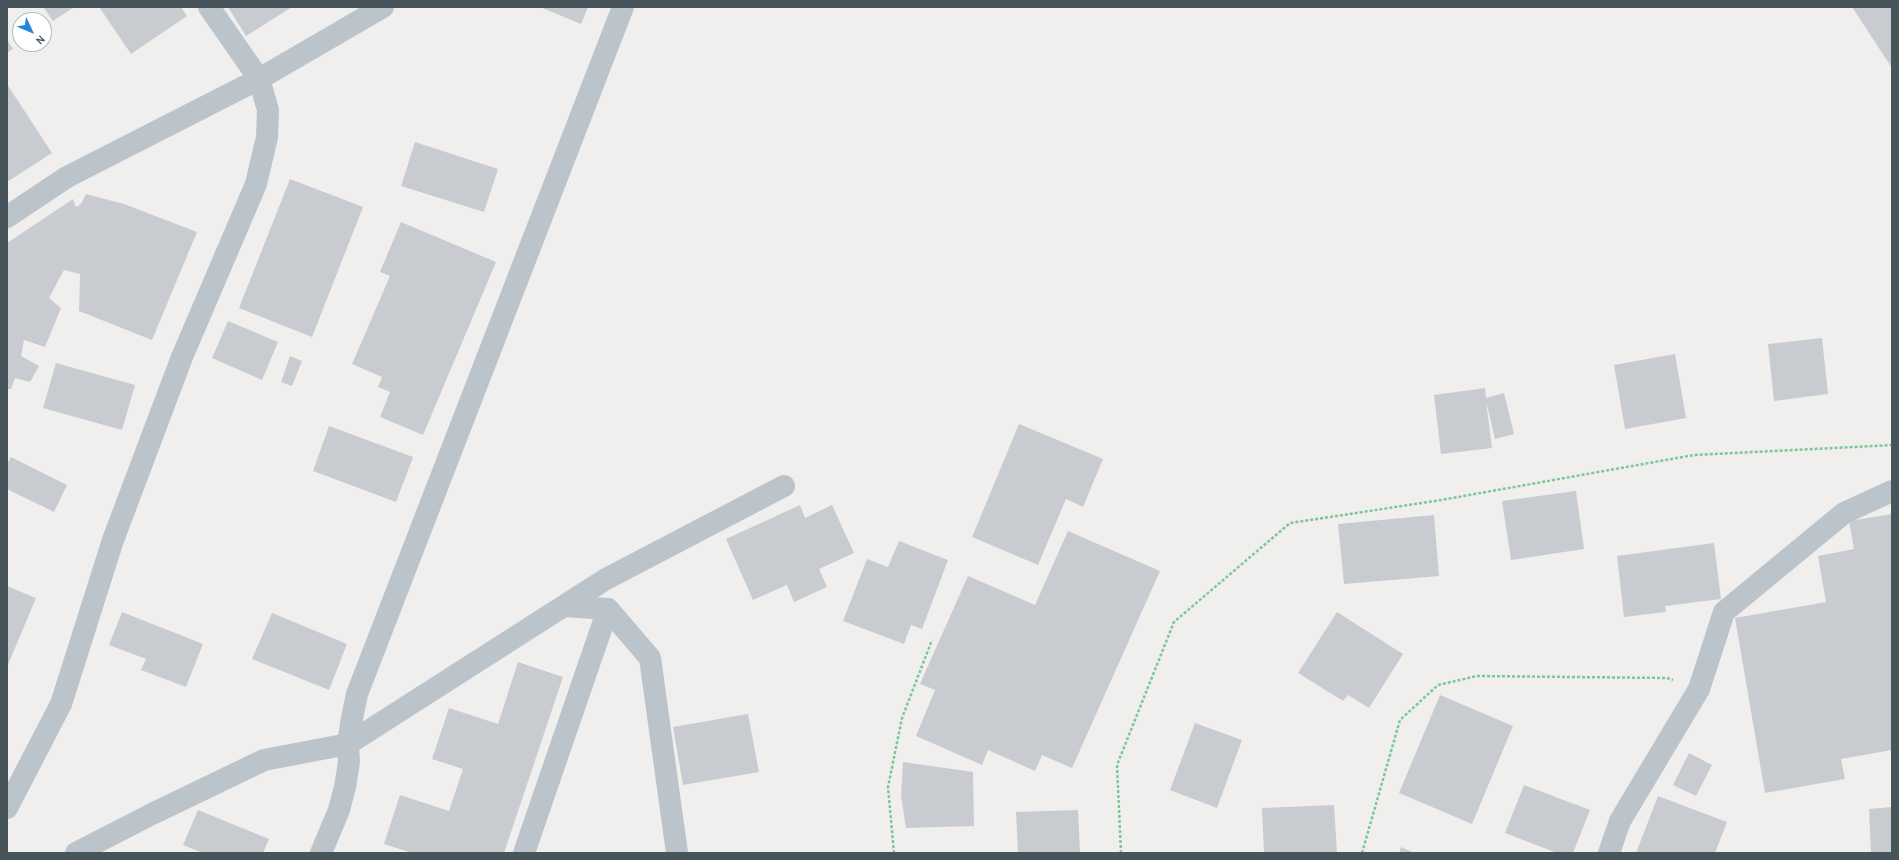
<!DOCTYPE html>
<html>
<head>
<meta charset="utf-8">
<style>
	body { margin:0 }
	#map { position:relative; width:1899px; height:860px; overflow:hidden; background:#f1eeee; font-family:"Alegreya Sans",sans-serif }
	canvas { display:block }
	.frame { position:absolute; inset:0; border:8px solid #47545a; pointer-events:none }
	.north { position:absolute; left:12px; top:12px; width:40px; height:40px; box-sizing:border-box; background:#fff; border:1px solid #b5bbbd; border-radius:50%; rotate:134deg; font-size:11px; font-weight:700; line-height:16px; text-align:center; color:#47545a }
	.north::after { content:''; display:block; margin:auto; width:14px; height:18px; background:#2486d5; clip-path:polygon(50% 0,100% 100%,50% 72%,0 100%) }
</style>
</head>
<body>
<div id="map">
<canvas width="1899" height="860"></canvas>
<div class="frame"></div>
<div class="north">N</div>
</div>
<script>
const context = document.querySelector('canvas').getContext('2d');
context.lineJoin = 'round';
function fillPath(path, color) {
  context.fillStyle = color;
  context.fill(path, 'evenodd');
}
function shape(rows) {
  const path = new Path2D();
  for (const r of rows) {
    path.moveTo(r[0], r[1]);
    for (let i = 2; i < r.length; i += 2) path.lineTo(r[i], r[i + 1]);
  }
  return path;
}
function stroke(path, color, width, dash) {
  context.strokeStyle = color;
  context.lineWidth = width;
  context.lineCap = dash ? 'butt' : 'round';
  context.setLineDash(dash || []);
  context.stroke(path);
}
fillPath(shape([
	[43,7,74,7,53,21],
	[99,7,181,7,187,16,131,54],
	[228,7,292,7,246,36],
	[540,7,588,7,581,24],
	[1852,7,1892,7,1892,68],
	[7,40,13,49,7,53],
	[7,84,52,153,7,182],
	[415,142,498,169,484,212,401,186],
	[290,179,363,207,312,337,239,308],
	[86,194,124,204,197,232,152,340,79,311,80,274,64,270,49,298,61,308,45,347,24,340,21,356,39,366,30,382,15,378,11,389,7,389,7,243,73,199,76,207,81,204],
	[401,222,496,262,423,435,380,417,390,392,378,387,382,377,352,364,390,276,380,272],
	[228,321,278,342,262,380,212,358],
	[1822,338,1828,394,1774,401,1768,344],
	[1675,354,1686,418,1625,429,1614,365],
	[290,356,302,361,292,386,281,382],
	[56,363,135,385,122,430,43,408],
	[1485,388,1486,398,1504,393,1514,434,1495,439,1486,401,1492,448,1441,454,1434,395],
	[1019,424,1103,459,1083,507,1066,499,1038,565,972,537],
	[329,426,413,457,396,502,313,471],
	[11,457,67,485,54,512,7,489,7,464],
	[1576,491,1584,549,1511,560,1502,501],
	[800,505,805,518,832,505,854,553,819,569,827,587,794,602,787,585,753,600,726,539],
	[1892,514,1892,750,1841,759,1845,779,1765,793,1735,618,1826,602,1818,556,1854,549,1849,521],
	[1434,515,1439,576,1344,584,1338,524],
	[1068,531,1160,571,1072,768,1042,755,1035,771,988,750,982,765,916,736,935,690,920,684,968,576,1035,605],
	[899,541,948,560,922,629,911,625,904,644,843,621,867,559,888,567],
	[1714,543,1721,599,1665,606,1666,612,1624,617,1617,556],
	[7,586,36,598,7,667],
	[122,612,203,644,186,687,141,670,146,659,109,645],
	[1337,612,1403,654,1369,708,1348,695,1343,701,1298,673],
	[272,613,347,644,329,690,252,659],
	[518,662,563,677,504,853,412,853,384,844,400,795,449,811,463,769,432,759,449,708,498,724],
	[1440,695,1513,726,1472,824,1399,793],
	[748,714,759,772,683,785,673,727],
	[1195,723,1242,740,1217,808,1170,790],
	[1689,753,1712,765,1696,796,1673,785],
	[903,762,973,772,974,826,906,828,901,796],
	[1524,785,1590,810,1573,853,1557,853,1505,833],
	[1658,796,1727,822,1715,853,1636,853],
	[1334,805,1337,853,1264,853,1262,808],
	[1892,807,1892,853,1871,853,1869,809],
	[198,810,269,839,263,853,203,853,183,845],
	[1078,810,1080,852,1018,853,1016,812],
	[1401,847,1414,853,1399,853]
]), '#c8ccd1');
stroke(shape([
	[894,853,888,787,902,718,932,640],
	[1121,853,1117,765,1174,622,1290,523,1441,500,1694,455,1892,445],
	[1362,853,1400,720,1438,685,1477,676,1667,678,1673,680]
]), '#79c898', 2.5, [3, 2]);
stroke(shape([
	[7,217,67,177,259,79,383,7],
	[564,606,608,609,650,658,677,853],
	[7,808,61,704,113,540,182,357,256,184,267,137,268,110,259,79,209,7],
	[76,853,152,814,264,760,348,744,606,579,784,486],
	[321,853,339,810,345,787,349,762,348,744,351,723,357,694,623,7],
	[524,853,608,609],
	[1609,853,1620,821,1699,689,1724,612,1844,513,1892,491]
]), '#bac4ca', 22);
</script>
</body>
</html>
